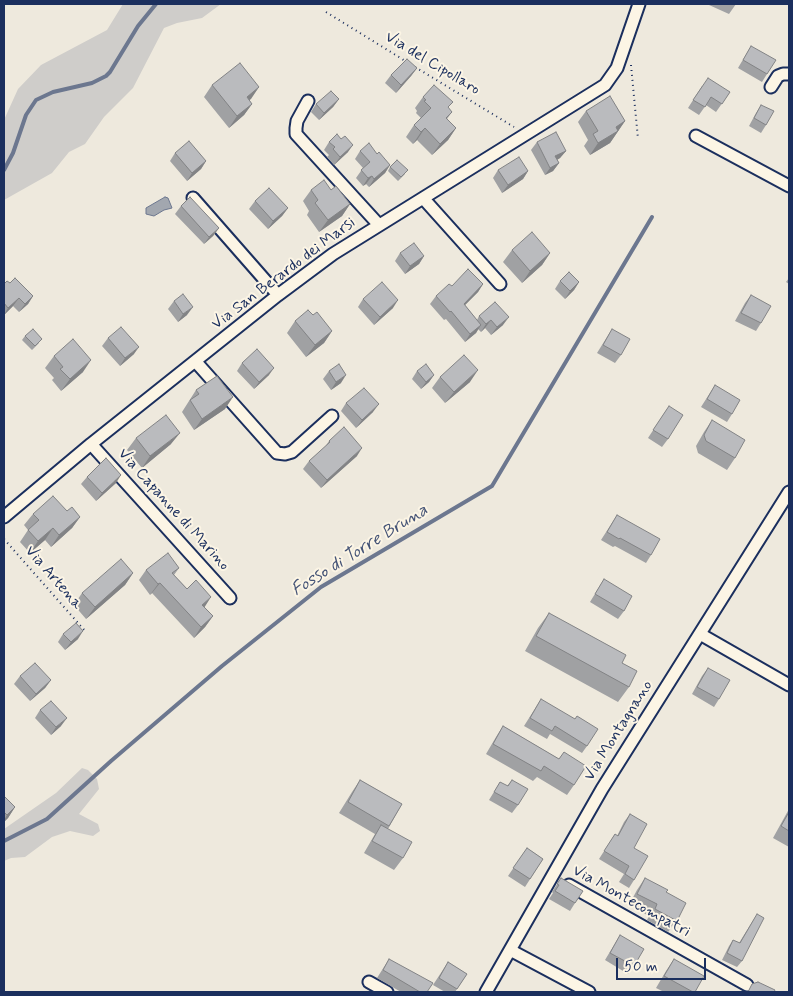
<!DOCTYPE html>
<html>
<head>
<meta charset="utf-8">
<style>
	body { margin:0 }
	#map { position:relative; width:793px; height:996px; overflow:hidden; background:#eee9dd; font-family:Mynerve,sans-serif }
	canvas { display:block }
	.frame { position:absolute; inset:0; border:5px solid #1b2f5e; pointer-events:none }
	.scale { position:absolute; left:616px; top:958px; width:90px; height:22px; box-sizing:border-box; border:2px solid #1b2f5e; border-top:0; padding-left:6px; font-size:15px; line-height:18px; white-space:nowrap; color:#1b2f5e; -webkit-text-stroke:4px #fcf5e5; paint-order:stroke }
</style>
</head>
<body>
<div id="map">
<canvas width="793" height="996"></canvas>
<div class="frame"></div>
<div class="scale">50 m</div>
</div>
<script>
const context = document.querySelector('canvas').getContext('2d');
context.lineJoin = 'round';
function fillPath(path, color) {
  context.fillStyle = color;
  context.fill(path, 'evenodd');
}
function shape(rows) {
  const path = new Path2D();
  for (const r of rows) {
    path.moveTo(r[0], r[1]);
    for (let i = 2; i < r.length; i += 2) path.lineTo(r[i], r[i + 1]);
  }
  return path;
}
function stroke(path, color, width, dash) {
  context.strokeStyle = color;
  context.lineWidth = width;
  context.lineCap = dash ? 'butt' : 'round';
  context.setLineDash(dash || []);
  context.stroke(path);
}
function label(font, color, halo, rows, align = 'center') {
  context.font = font + ' Mynerve,sans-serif';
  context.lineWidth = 4;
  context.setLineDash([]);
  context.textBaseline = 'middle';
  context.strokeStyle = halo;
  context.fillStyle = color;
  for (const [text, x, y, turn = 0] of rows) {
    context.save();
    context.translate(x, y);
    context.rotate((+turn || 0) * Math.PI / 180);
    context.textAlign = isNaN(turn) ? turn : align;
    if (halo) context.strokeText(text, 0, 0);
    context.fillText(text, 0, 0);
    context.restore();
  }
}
fillPath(shape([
	[123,4,221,4,202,18,177,23,164,28,133,88,104,117,85,144,69,152,52,173,4,200,4,120,18,89,41,65,107,30],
	[82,768,88,770,97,779,99,789,79,814,98,824,100,831,93,836,70,831,52,837,25,857,11,858,4,861,4,829,56,793]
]), '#cfcdca');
const water = shape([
	[165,197,168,198,172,208,164,210,154,216,146,214,146,208,165,197]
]);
fillPath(water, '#a2a7af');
stroke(water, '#6c778f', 1);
stroke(shape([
	[4,170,13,153,26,115,36,100,53,92,92,83,106,76,110,72,138,26,156,4],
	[4,841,47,819,111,761,222,666,321,587,492,486,652,217]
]), '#6c778f', 4);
const street = shape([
	[771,87,778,76,783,74,789,74],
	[308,101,297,121,296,128,296,134,379,225],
	[696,136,789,186],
	[193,198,278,295],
	[423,198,500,284],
	[196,362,277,453,285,454,292,452,332,416],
	[91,444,230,598],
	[4,517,91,444,278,295,333,254,605,85,617,68,639,4],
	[700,634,789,685],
	[569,885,747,985],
	[510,950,589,992],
	[369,982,387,992],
	[486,992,602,789,789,492]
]);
stroke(street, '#1b2f5e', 15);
stroke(shape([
	[326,12,407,62],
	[631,65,638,139],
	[415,67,514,127],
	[4,539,86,632]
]), '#1b2f5e', 2, [1, 4]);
stroke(street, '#fcf5e5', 11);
fillPath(shape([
	[710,4,736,4,729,14,709,5],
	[751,46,767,74,762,82,738,68],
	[417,68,411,76,396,93,385,83,391,75],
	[212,85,259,87,249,100,252,104,244,115,229,128,204,97],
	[702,86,730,92,716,112,706,105,699,115,688,108],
	[423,97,448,108,452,112,447,119,456,128,448,140,432,155,417,140,413,144,406,137,414,125,421,118,416,113,417,111,415,108],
	[339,99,333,107,319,120,311,112,316,104],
	[761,105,766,125,761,133,749,126,756,113],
	[586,111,625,121,610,143,590,155,584,146,588,140,578,122],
	[329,142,348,152,334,165,327,157,329,155,324,150],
	[537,142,566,151,560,158,557,160,559,163,553,171,545,175,531,150],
	[360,151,377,154,390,165,385,173,369,187,366,184,363,186,356,178,363,168,355,159],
	[175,153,206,161,201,169,187,181,170,161],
	[390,167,405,174,398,181,388,171],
	[498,170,528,171,523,179,502,193,493,178],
	[311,190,331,190,350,204,342,216,319,232,307,215,309,211,303,201],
	[255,201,288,208,282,216,268,229,249,209],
	[181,206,219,228,213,236,204,244,175,214],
	[512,250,550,253,542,265,522,283,503,262],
	[400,253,424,256,419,264,405,274,395,261],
	[789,278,789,284,786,282],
	[560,281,579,282,574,290,565,299,555,289],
	[10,283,33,296,28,304,19,312,13,306,4,315,4,284],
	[483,284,478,292,465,305,477,320,479,316,503,325,491,335,485,328,481,332,478,329,476,333,465,342,446,319,444,320,430,304,436,296,452,286],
	[751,295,761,323,756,331,735,321,745,303],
	[363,299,393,308,374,325,358,307],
	[174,301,187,315,178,322,168,309],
	[313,315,332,331,324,343,306,357,287,333,295,321],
	[612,329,621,355,615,363,597,353],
	[25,336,39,343,32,350,22,340],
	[108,338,134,354,120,366,102,346],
	[54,356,83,372,61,391,52,380,54,378,45,368],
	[242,363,269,375,254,389,237,371],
	[329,371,341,383,331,390,323,379],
	[417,371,434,375,429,382,421,389,412,379],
	[440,377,470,382,445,403,432,388],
	[715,385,732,414,727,422,701,407],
	[196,390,225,409,194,430,182,412],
	[346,403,373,412,356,428,341,411],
	[669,406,668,439,662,447,648,438],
	[712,420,735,458,727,470,698,453,696,446,704,432],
	[136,438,171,444,142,468,127,450],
	[329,441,357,456,321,488,303,469,309,461,325,447],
	[87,477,116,483,96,501,81,484],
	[67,511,80,517,72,528,51,547,45,540,30,553,20,542,28,530,24,525,33,514],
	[617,515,651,555,646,563,615,546,613,547,601,540],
	[179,568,174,575,213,616,205,627,194,638,152,593,150,595,139,580,146,570],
	[133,573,125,585,86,619,74,605,82,593],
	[604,579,624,611,618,619,590,602],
	[549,613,622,663,629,687,618,702,525,651,538,628],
	[63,634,78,639,65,650,58,642],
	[708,668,719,699,714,707,692,694,702,676],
	[20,676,51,680,45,688,30,701,14,684],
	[541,699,587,746,582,753,550,734,547,739,524,726],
	[40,710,61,726,51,735,35,718],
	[503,726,559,759,564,752,574,785,567,795,537,777,533,781,486,754,496,737],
	[360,780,402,804,388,829,403,858,394,870,364,853,375,834,339,813,352,792],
	[512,780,518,805,512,813,489,800,500,782,507,786],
	[4,796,15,807,8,818,4,822],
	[789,809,789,847,773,838],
	[630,814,634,848,634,880,629,888,619,882,624,874,599,859,615,834,617,836,624,822],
	[527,848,543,859,525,887,508,876],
	[561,878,575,903,570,911,549,899,553,893,552,892],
	[645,878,677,921,668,932,647,920,649,916,629,905,637,890],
	[757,914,742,961,737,967,722,960,729,946,733,940,739,943],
	[620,935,634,966,628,974,605,960],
	[389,959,427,992,401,992,377,978],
	[674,959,695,992,664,992,656,988,666,971],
	[448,962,467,974,455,992,445,992,433,985]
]), '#a0a1a3');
fillPath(shape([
	[417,68,411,76,396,93,401,85],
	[259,87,251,99,238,109,247,97],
	[339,99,333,107,319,120,324,113],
	[252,104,244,115,229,128,237,116],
	[625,121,610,143,590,155,598,143,616,127],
	[425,128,417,140,413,144,421,132],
	[456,128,448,140,432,155,440,144],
	[353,145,348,152,334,165,340,157],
	[566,151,560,158,550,164,555,156],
	[206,161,201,169,187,181,192,173],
	[559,163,553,171,545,175,550,168],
	[390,165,385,173,369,187,374,179],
	[528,171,523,179,502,193,508,185],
	[372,176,366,184,363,186,368,178],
	[350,204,342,216,319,232,328,220],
	[288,208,282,216,268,229,273,221],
	[219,228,213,236,204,244,209,237],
	[550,253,542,265,522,283,530,271],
	[424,256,419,264,405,274,410,266],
	[579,282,574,290,565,299,570,291],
	[483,284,478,292,458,312,464,304],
	[33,296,28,304,19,312,25,304],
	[19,298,13,306,4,315,8,308],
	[398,300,393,308,374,325,380,317],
	[193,307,187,315,178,322,183,314],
	[509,317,503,325,491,335,497,327],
	[491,320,485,328,481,332,486,324],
	[481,325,476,333,465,342,470,334],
	[332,331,324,343,306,357,315,345],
	[139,347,134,354,120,366,125,358],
	[91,360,83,372,61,391,70,379],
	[274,368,269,375,254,389,259,382],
	[478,370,470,382,445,403,454,392],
	[346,375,341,383,331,390,336,382],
	[434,375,429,382,421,389,426,382],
	[233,397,225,409,194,430,202,419],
	[379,404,373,412,356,428,362,420],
	[180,433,171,444,142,468,150,456],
	[362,448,357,456,321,488,327,480],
	[121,475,116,483,96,501,102,493],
	[80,517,72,528,51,547,59,535],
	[53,528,45,540,30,553,38,541],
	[133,573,125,585,86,619,95,607],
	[160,583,152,593,150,595,158,584],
	[211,597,204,608,202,605],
	[213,616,205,627,194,638,201,627],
	[83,631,78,639,65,650,71,642],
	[51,680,45,688,30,701,36,694],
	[67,718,61,726,51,735,56,727],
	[15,807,8,818,4,822,4,820,7,815]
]), '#828385');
const building = shape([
	[751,46,776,60,767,74,743,60,751,46],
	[407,59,417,68,401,85,391,75,407,59],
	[240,63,259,87,247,97,252,104,237,116,212,85,240,63],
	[708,78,730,92,722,104,711,97,705,107,693,100,708,78],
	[434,85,453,102,448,107,452,112,446,118,456,128,440,144,425,128,421,132,414,125,431,108,424,101,426,100,423,97,434,85],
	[331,91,339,99,324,113,316,104,331,91],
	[610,96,625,121,616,127,618,131,598,143,593,134,598,131,586,111,610,96],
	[761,105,774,111,766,125,754,118,761,105],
	[556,132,566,151,555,156,559,163,550,168,537,142,556,132],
	[337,134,341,139,345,136,353,145,340,157,333,149,335,147,329,142,337,134],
	[189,141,206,161,192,173,175,153,189,141],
	[369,143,377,154,379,152,390,165,374,179,372,176,368,178,361,170,370,162,360,151,369,143],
	[519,157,528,171,508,185,498,170,519,157],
	[397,160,408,170,401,177,390,167,397,160],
	[324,180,331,190,336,186,350,204,328,220,315,203,318,200,311,190,324,180],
	[269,188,288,208,273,221,255,201,269,188],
	[190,197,219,228,209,237,181,206,190,197],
	[532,232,550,253,530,271,512,250,532,232],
	[414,243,424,256,410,266,400,253,414,243],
	[468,269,483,284,464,304,481,325,470,334,451,311,450,312,436,296,449,284,452,286,468,269],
	[569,272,579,282,570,291,560,281,569,272],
	[15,278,33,296,25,304,19,298,8,308,4,303,4,284,7,281,10,283,15,278],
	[382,282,398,300,380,317,363,299,382,282],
	[183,294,193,307,183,314,174,301,183,294],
	[751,295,771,306,761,323,741,313,751,295],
	[495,302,509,317,497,327,491,320,486,324,479,316,495,302],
	[308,310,313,315,317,312,332,331,315,345,295,321,308,310],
	[121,327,139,347,125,358,108,338,121,327],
	[33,329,42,339,35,346,25,336,33,329],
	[612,329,630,339,621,355,603,345,612,329],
	[73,339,91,360,70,379,60,369,63,367,54,356,73,339],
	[257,349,274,368,259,382,242,363,257,349],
	[464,355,478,370,454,392,440,377,464,355],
	[339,364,346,375,336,382,329,371,339,364],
	[426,364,434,375,426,382,417,371,426,364],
	[217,376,233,397,202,419,190,400,199,394,196,390,217,376],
	[715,385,740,400,732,414,707,399,715,385],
	[364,388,379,404,362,420,346,403,364,388],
	[669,406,683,415,668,439,653,430,669,406],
	[166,415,180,433,150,456,136,438,166,415],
	[712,420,745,440,735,458,706,441,704,435,712,420],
	[344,427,362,448,327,480,309,461,330,442,329,441,344,427],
	[106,458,121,475,102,493,87,477,106,458],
	[53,496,67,511,72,507,80,517,59,535,53,528,38,541,28,530,39,520,33,514,53,496],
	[617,515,660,539,651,555,620,538,619,539,607,532,617,515],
	[168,553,179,568,172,573,187,589,196,580,211,597,202,605,213,616,201,627,160,583,158,584,146,570,168,553],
	[121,559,133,573,95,607,82,593,121,559],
	[604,579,632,596,624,611,595,594,604,579],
	[549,613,626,655,622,663,637,671,629,687,536,636,549,613],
	[76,623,83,631,71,642,63,634,76,623],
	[35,663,51,680,36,694,20,676,35,663],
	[708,668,730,680,719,699,697,687,708,668],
	[541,699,575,719,577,716,598,729,587,746,555,726,552,731,530,718,541,699],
	[51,701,67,718,56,727,40,710,51,701],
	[503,726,559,759,564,752,586,766,574,785,544,766,541,771,493,744,503,726],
	[360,780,402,804,389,826,348,802,360,780],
	[512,780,528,789,518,805,494,792,500,782,508,786,512,780],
	[4,796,15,807,7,815,4,812,4,796],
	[789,812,789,831,781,826,789,812],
	[630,814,647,824,634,848,648,856,634,880,625,874,629,866,604,851,615,834,618,836,630,814],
	[381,825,412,842,403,858,372,841,381,825],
	[527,848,543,859,530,879,513,868,527,848],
	[561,878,583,891,575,903,555,891,559,885,557,884,561,878],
	[645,878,668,890,666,892,686,903,677,921,655,909,657,904,637,894,645,878],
	[757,914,764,918,742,961,727,953,733,940,740,943,757,914],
	[620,935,644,949,634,966,610,953,620,935],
	[389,959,433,983,427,992,420,992,383,970,389,959],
	[674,959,704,976,695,992,693,992,664,976,674,959],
	[448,962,467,974,457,989,439,978,448,962],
	[758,982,775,990,774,992,748,992,752,984,758,982]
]);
fillPath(building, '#babbbe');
stroke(building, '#828385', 1);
label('16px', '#1b2f5e', '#fcf5e5', [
	["Via del Cipollaro",432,64,31],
	["Via San Berardo dei Marsi",284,274,-37],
	["Via Capanne di Marino",173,510,48],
	["Via Artena",53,578,49],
	["Via Montagnano",619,731,-58],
	["Via Montecompatri",631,902,29]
]);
label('italic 18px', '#445376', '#fcf5e5', [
	["Fosso di Torre Bruna",360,551,-32]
]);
</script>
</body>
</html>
